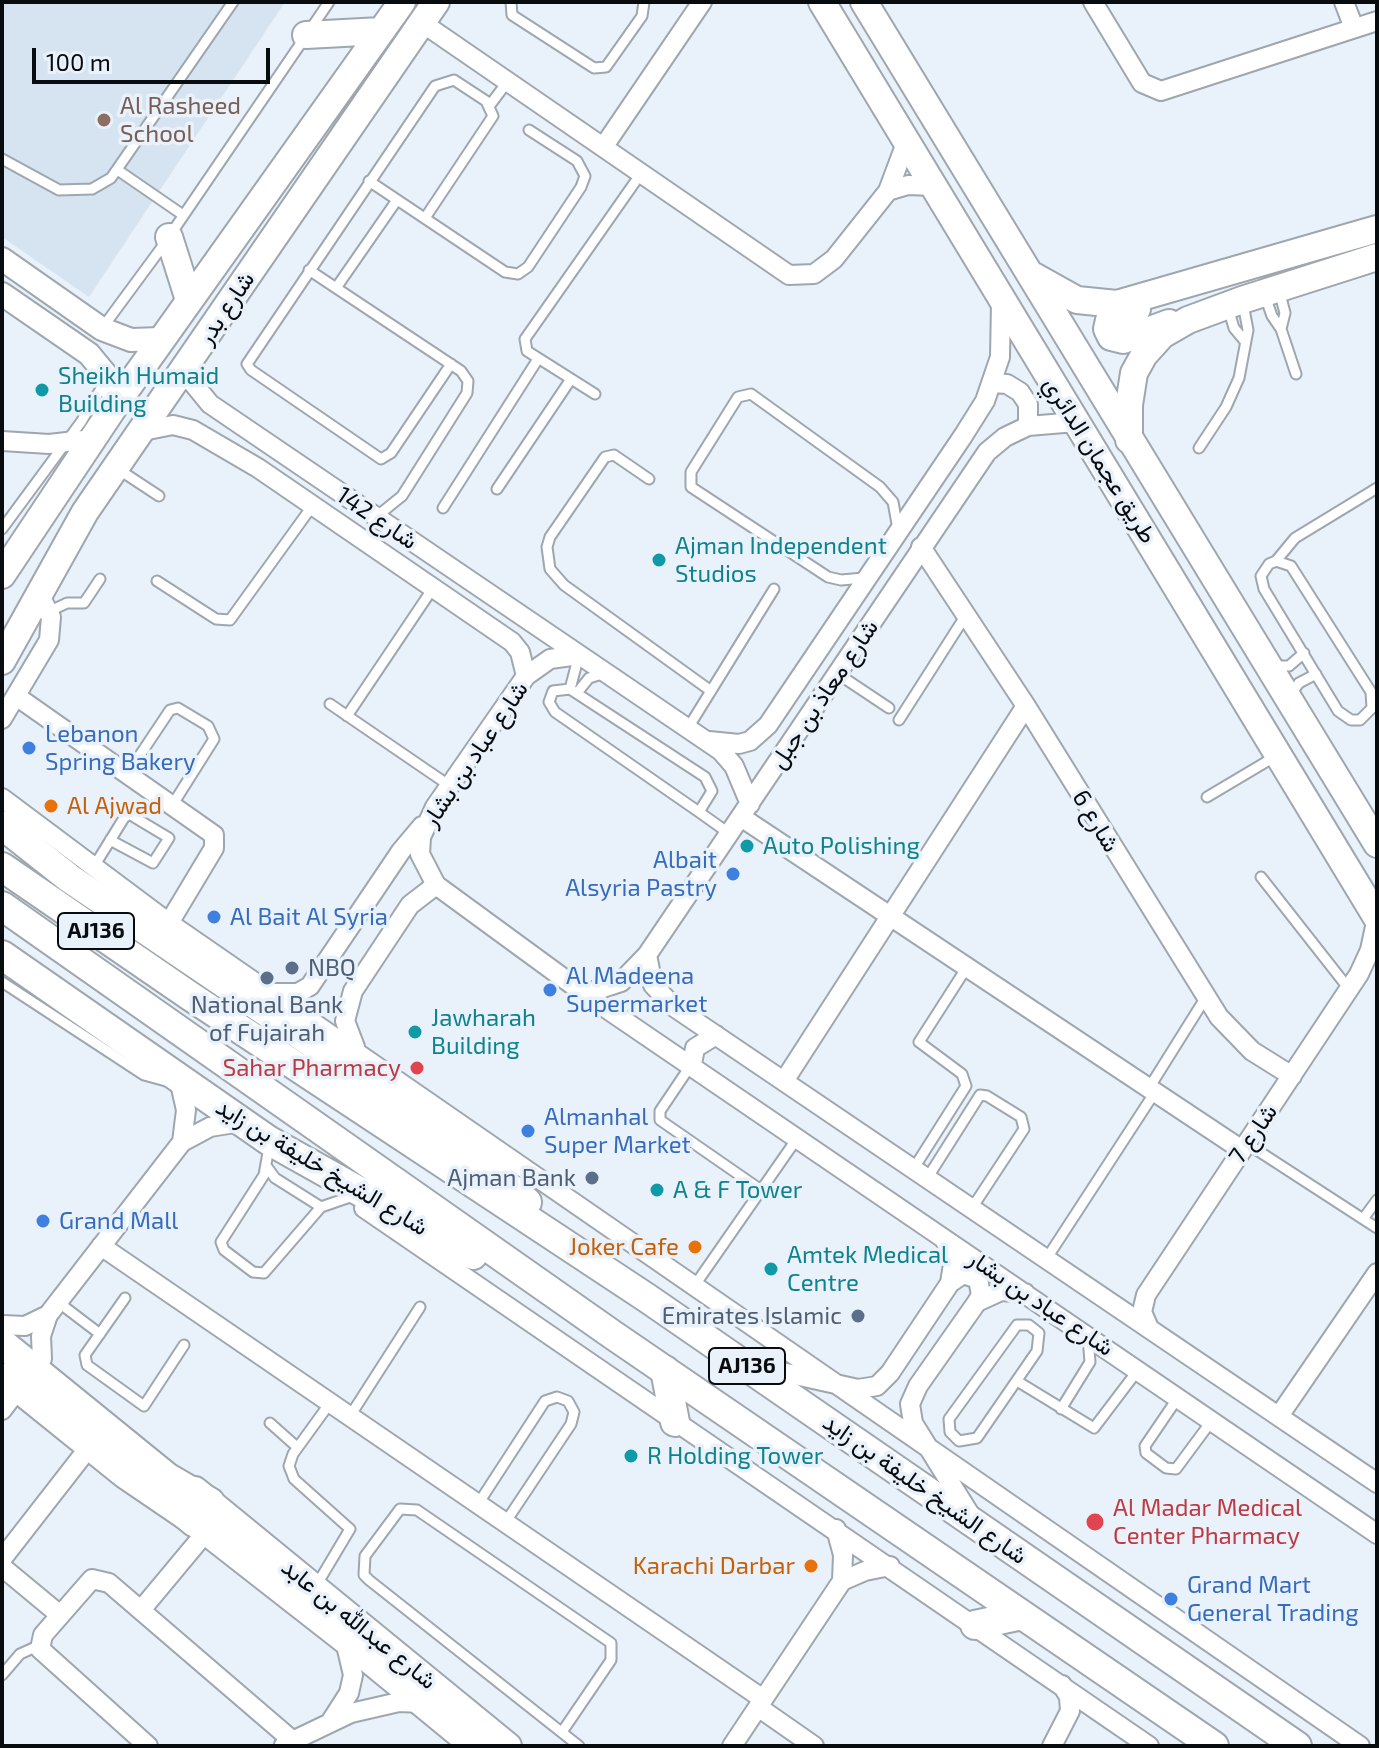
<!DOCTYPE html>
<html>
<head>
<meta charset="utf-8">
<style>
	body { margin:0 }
	#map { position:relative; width:1379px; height:1748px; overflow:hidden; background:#e9f1fa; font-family:"Exo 2",sans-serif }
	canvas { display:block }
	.frame { position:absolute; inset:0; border:4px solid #090c0f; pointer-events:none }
	.scale { position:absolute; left:32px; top:48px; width:238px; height:36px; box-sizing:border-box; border:4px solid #090c0f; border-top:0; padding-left:10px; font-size:24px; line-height:28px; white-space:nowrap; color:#090c0f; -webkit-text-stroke:6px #e9f1fa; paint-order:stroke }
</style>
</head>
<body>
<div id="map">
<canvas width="1379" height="1748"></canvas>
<div class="frame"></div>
<div class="scale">100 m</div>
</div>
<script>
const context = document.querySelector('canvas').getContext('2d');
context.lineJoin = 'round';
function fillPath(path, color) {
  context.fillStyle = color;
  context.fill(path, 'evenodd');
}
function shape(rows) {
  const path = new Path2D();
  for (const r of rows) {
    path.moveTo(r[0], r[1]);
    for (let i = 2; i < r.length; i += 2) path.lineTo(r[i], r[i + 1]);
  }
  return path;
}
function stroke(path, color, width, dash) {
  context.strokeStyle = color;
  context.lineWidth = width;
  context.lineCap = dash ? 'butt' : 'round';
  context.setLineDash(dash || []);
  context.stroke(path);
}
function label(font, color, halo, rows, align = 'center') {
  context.font = font + ' "Exo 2",Vazirmatn,sans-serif';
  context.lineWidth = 7;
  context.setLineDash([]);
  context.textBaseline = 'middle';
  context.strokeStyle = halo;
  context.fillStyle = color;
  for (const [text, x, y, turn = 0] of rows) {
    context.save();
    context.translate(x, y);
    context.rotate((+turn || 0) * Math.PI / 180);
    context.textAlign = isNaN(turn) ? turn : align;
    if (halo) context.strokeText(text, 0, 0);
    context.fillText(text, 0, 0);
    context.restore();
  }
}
fillPath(shape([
	[2,2,285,2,89,297,2,237]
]), '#d6e4f1');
const service = shape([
	[511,2,512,15,594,68,606,67,642,16,644,2],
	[490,105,508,81],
	[2,159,59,190,92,189,111,178,233,2],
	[119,171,183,215],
	[369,181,505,272,518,274,528,267,581,187,585,176,577,161,529,130],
	[425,218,493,116,486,101,454,80,435,86,247,364,251,370,381,459,391,453,451,364],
	[309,270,461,371,468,381,467,393,402,496,376,517],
	[336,288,397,200],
	[1279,290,1285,313,1281,329],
	[1265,296,1272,316,1281,329,1296,374],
	[1228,308,1234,328,1244,340],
	[103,327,162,247,329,2],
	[595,394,527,351,525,339,642,172],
	[1199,448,1226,407,1239,378,1248,330,1243,304],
	[118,469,159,496],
	[649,479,614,455,605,457,550,537,547,547,550,569,564,585,711,691],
	[497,489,571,379],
	[443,508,538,359],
	[2,529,81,422,106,380],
	[1276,561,1291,566,1371,692,1372,708,1360,720,1351,720,1338,711,1264,589,1261,576,1269,564,1276,561],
	[1276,561,1295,538,1377,488],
	[864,578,841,580,828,577,691,487,691,472,738,397,751,394,880,487,893,502,898,529],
	[157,581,216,619,230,620,313,505],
	[48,612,67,603,84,603,100,579],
	[1273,666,1289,666,1304,653],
	[838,674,889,708],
	[570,689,579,655],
	[577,693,589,678,605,673],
	[1290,695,1299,683,1316,674],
	[330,704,450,786],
	[347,716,433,588],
	[899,720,966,615],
	[688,728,774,589],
	[128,773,170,710,178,708,208,726,214,739,173,804],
	[1207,797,1276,756],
	[699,812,712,791,705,777,570,689,553,691,549,702,555,712,699,812,730,834],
	[93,868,124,818,129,814,169,838,153,863,110,840],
	[1261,877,1349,989],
	[2,982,144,1075,166,1081],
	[691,1065,660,1111,660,1120,761,1190],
	[1149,1088,1206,997],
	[1246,1143,1377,1228],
	[269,1147,264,1175,221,1242,224,1250,253,1272,264,1273,321,1207,350,1197],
	[267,1167,275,1178,321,1207],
	[914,1168,966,1086,962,1074,919,1042,967,967],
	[928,1177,980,1095,987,1096,1021,1117,1024,1129,972,1208],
	[1363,1219,1377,1200],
	[1047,1258,1155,1092],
	[695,1285,798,1137],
	[125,1298,85,1355,87,1365,144,1406,184,1345],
	[58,1302,100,1334],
	[1017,1325,1029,1325,1039,1333,1037,1351,977,1438,959,1441,950,1432,949,1419,1017,1325],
	[1017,1381,1094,1428,1138,1370],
	[1179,1396,1145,1446,1146,1453,1166,1468,1176,1469,1213,1419],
	[1061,1409,1090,1362,1088,1338],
	[350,1416,420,1307],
	[270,1423,297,1447],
	[478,1504,545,1401,557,1397,568,1401,574,1412,571,1424,505,1523],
	[316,1586,350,1529,294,1479,289,1466,293,1454,330,1403],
	[2,1675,20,1654,40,1645],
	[562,1732,611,1660,611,1643,417,1510,400,1509,365,1556,364,1575,369,1580,579,1746]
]);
const minor = shape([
	[1093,2,1142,83,1161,91,1377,21],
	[1344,2,1354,28],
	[421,22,789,275,814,274,834,259,888,191,906,143],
	[604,146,702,2],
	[888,191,908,185,933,186],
	[183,371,210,404,721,751,734,766,750,804],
	[992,383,1007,384,1020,392,1028,404,1028,426],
	[143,431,173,425,193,430,258,468,512,642,520,652,526,676],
	[2,441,49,444,93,439],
	[921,547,1026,706,1219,1017,1252,1051,1292,1076],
	[579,655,550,659,526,676,435,807,421,837,420,854,436,885,585,994,1377,1534],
	[16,696,214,835,214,848,169,923],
	[2,719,49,640,51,617,39,594],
	[709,741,739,744,750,741,768,725,963,436,985,401,1000,357,1001,302],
	[2,798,169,923,1360,1746],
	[741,817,1242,1150],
	[647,955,653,985,674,1007,1377,1483],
	[273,993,298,993,310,986,401,851,422,826],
	[585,994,621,982,647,955,987,452,1005,437,1028,426,1076,422],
	[355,1047,345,1021,353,991,410,905,436,885],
	[692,1064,695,1048,716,1035],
	[179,1079,186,1110,182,1142],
	[784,1081,1026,706],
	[364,1208,1149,1746],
	[101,1246,763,1699],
	[950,1283,963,1274,978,1279,981,1295,977,1302],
	[2,1325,25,1326,48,1315],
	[1149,1328,1142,1312,1146,1295,1359,974,1370,950,1377,917],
	[42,1359,41,1336,48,1315,182,1142,210,1127,241,1122],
	[755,1366,858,1389,877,1386,890,1373,950,1283,954,1258,944,1239],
	[2,1410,18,1389],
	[1279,1416,1377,1273],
	[971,1516,913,1423,910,1404,918,1386,977,1302,1001,1291,1025,1293],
	[836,1529,843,1555,842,1581],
	[2,1559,90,1446],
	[2,1567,60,1615],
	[141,1610,206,1532],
	[758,1707,814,1746],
	[331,1721,349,1693,353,1675,345,1641],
	[284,1745,351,1713,399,1702,423,1703],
	[148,1746,40,1649,43,1635,92,1579,109,1583,293,1741],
	[732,1746,842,1581,865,1571,890,1566],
	[1052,1746,1070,1711,1069,1697,1062,1685]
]);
const tertiary = shape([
	[2,259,102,329,131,340,161,339],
	[2,294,89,354,108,377,116,404]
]);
const secondary = shape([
	[822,2,1377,918],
	[864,2,1377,844],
	[306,35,381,31],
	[169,237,189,300],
	[1034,276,1077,300,1117,304,1377,229],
	[1137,309,1109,320,1107,329,1111,337,1123,340,1169,323],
	[1129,440,1129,405,1134,373,1144,355,1162,335,1188,320,1242,300,1377,257],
	[2,575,116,404,402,2],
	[2,661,85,512,436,2],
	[2,1376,125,1475,194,1522,345,1640,474,1746],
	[195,1490,508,1746]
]);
const primary = shape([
	[2,825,69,878,446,1134,527,1202],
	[2,867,190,996,647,1298,1297,1746],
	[2,906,613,1335,1214,1746],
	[2,955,268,1140,473,1255],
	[2,1343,167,1477,210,1502],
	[665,1370,675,1422],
	[146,1482,194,1522],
	[975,1625,1022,1615]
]);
stroke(service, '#9ea6ae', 13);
stroke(minor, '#9ea6ae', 22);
stroke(tertiary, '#9ea6ae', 26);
stroke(secondary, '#9ea6ae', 30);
stroke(primary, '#9ea6ae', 32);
stroke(service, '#fff', 9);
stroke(minor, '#fff', 18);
stroke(tertiary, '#fff', 22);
stroke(secondary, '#fff', 26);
stroke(primary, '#fff', 28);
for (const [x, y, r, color] of [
	[104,120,8,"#8d6e63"],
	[42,390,8,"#0f9aa8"],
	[659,560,8,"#0f9aa8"],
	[29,748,8,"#3f7fe0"],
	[51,806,8,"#e8710a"],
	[747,846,8,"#0f9aa8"],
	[733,874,8,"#3f7fe0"],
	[214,917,8,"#3f7fe0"],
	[292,968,8,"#5c6f8a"],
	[267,978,8,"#5c6f8a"],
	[550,990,8,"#3f7fe0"],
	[415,1032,8,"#0f9aa8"],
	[417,1068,8,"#e0444e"],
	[528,1131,8,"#3f7fe0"],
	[592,1178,8,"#5c6f8a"],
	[657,1190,8,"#0f9aa8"],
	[43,1221,8,"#3f7fe0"],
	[695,1247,8,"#e8710a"],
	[771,1269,8,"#0f9aa8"],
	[858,1316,8,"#5c6f8a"],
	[631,1456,8,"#0f9aa8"],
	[1095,1522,10,"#e0444e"],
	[811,1566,8,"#e8710a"],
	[1171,1599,8,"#3f7fe0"]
]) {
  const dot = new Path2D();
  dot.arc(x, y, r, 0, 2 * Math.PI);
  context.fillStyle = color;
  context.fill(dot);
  stroke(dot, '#e9f1fa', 3);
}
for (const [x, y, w] of [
	[96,931,76],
	[747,1366,76]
]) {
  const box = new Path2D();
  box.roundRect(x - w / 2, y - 18, w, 36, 6);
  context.fillStyle = '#e9f1fa';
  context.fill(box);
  stroke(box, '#090c0f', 2);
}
label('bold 22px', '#090c0f', null, [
	["AJ136",96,931],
	["AJ136",747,1366]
]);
label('24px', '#785e54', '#e9f1fa', [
	["Al Rasheed",120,106],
	["School",120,134]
], 'left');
label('24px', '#090c0f', '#e9f1fa', [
	["شارع بدر",226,308,-56],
	["طريق عجمان الدائري",1100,460,58],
	["شارع 142",377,518,34],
	["شارع معاذ بن جبل",824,694,-56],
	["شارع عباد بن بشار",475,754,-56],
	["شارع 6",1096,821,59],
	["شارع 7",1253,1134,-56],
	["شارع الشيخ خليفة بن زايد",322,1167,31],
	["شارع عباد بن بشار",1041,1303,34],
	["شارع الشيخ خليفة بن زايد",925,1489,35],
	["شارع عبدالله بن عابد",359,1624,39]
]);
label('24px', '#0d838f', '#e9f1fa', [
	["Sheikh Humaid",58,376],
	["Building",58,404],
	["Ajman Independent",675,546],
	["Studios",675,574],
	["Auto Polishing",763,846],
	["Jawharah",431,1018],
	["Building",431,1046],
	["A & F Tower",673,1190],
	["Amtek Medical",787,1255],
	["Centre",787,1283],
	["R Holding Tower",647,1456]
], 'left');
label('24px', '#366cbe', '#e9f1fa', [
	["Lebanon",45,734],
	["Spring Bakery",45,762],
	["Albait",717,860,"right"],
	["Alsyria Pastry",717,888,"right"],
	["Al Bait Al Syria",230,917],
	["Al Madeena",566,976],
	["Supermarket",566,1004],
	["Almanhal",544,1117],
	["Super Market",544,1145],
	["Grand Mall",59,1221],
	["Grand Mart",1187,1585],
	["General Trading",1187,1613]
], 'left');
label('24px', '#c56008', '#e9f1fa', [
	["Al Ajwad",67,806,"left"],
	["Joker Cafe",679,1247],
	["Karachi Darbar",795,1566]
], 'right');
label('24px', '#4e5e75', '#e9f1fa', [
	["NBQ",308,968,"left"],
	["National Bank",267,1005,"center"],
	["of Fujairah",267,1033,"center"],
	["Ajman Bank",576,1178],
	["Emirates Islamic",842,1316]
], 'right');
label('24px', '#be3a42', '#e9f1fa', [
	["Sahar Pharmacy",401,1068],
	["Al Madar Medical",1113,1508,"left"],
	["Center Pharmacy",1113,1536,"left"]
], 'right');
</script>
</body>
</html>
